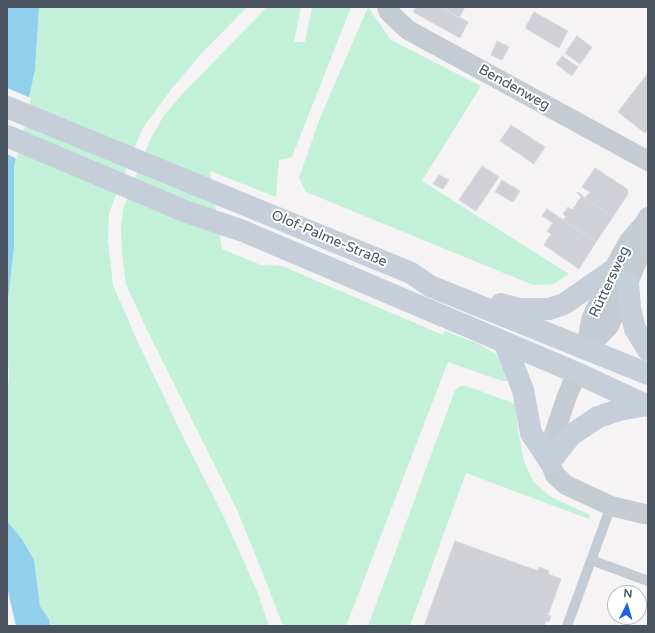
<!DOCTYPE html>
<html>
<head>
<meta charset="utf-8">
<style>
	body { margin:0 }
	#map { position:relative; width:655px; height:633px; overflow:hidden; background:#f5f3f3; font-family:"Varela Round",sans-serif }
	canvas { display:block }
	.frame { position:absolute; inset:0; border:8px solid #4a5360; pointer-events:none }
	.north { position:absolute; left:607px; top:585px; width:40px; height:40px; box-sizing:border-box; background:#fff; border:1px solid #b7babf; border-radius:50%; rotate:5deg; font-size:11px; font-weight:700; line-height:16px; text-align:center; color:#4a5360 }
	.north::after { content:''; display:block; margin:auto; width:14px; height:18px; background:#1c60e5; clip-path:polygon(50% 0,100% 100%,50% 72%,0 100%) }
</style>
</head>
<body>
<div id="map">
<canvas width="655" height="633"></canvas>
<div class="frame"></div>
<div class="north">N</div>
</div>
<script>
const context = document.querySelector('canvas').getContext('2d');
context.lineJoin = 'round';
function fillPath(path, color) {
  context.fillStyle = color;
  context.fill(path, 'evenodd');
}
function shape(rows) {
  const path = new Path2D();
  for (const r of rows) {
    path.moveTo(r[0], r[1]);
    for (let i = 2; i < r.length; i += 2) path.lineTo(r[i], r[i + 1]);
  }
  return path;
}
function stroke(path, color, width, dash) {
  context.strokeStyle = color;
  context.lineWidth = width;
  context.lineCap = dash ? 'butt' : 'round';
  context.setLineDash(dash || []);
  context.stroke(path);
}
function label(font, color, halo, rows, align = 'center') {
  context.font = font + ' "Varela Round",sans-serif';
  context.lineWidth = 4;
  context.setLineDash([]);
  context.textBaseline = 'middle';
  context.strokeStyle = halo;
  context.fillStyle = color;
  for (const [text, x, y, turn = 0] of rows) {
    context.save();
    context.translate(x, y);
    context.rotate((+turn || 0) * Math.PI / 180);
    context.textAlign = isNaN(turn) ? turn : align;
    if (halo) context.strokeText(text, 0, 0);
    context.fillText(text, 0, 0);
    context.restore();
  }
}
fillPath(shape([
	[39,7,247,7,201,54,173,87,142,129,109,213,108,240,113,285,135,336,186,443,222,513,257,591,269,626,50,626,49,619,40,606,34,560,22,539,7,521,7,396,9,377,7,343,7,308,14,248,14,166,35,70],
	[267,7,301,7,294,42,305,42,312,7,351,7,292,157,279,160,276,197,210,171,222,249,261,265,282,266,443,335,445,331,481,345,496,355,504,366,510,381,502,381,448,362,346,626,283,626,264,576,237,510,146,328,126,284,122,254,121,228,123,209,144,155,151,138,164,115,186,90],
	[368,7,391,40,481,86,422,181,569,274,553,284,533,285,306,192,299,178,320,118],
	[461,386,467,386,515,404,518,430,524,461,533,481,551,497,590,515,589,519,466,473,410,626,368,626,455,390]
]), '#c3f0d9');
fillPath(shape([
	[7,7,39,7,35,70,14,166,14,248,7,308],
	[7,521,22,539,34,560,40,606,49,619,50,626,16,626,7,587]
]), '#90d0ed');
fillPath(shape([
	[7,88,31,98,17,159,7,154]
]), '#f5f3f3');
const building = shape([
	[416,7,441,7,468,22,460,38,413,12,416,7],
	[441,7,465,7,459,18,441,7],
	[534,12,568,31,559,48,525,28,534,12],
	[577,36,592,47,580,64,565,53,577,36],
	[497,41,509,47,502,60,491,55,497,41],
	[562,56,578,67,572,76,556,64,562,56],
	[648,73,648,128,645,133,618,112,648,73],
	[511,125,545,147,534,164,500,141,511,125],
	[482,166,499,177,476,211,459,200,482,166],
	[595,168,627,189,628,194,613,217,577,193,578,192,585,198,590,192,582,187,595,168],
	[439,175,449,180,443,189,433,184,439,175],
	[502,180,520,191,513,202,495,192,502,180],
	[577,193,613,217,596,242,561,219,564,219,566,217,563,214,568,207,572,210,581,197,577,193],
	[547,209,596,242,579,269,544,245,551,234,547,231,553,223,542,216,547,209],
	[455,541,538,571,539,567,549,571,548,574,561,579,548,615,551,616,549,621,546,621,544,626,424,626,455,541]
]);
fillPath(building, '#cfd1d7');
stroke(building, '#d7d8dd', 1);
stroke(shape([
	[591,560,648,581],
	[567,626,611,506]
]), '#c4cbd3', 10);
stroke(shape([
	[387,7,389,12,408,30,648,161],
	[586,349,591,320,613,270,629,241,645,223,648,217],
	[586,349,609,326,628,283,643,247,645,223],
	[577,373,567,396,553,437,550,462,555,475,566,485,611,506,644,514,648,514]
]), '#c4cbd3', 20);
stroke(shape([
	[7,107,411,273,430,286,648,374],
	[7,136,187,212,243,231,577,373,648,406],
	[628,283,630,308,635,329,648,350],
	[501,304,519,309,549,309,564,304,613,270],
	[504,342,523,390,531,433,550,462,571,435,598,417,619,410,647,405]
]), '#c6ceda', 22);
label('14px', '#4a5360', '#fff', [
	["Bendenweg",514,88,29],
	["Olof-Palme-Straße",329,239,23],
	["Rüttersweg",610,282,-65]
]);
</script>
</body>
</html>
